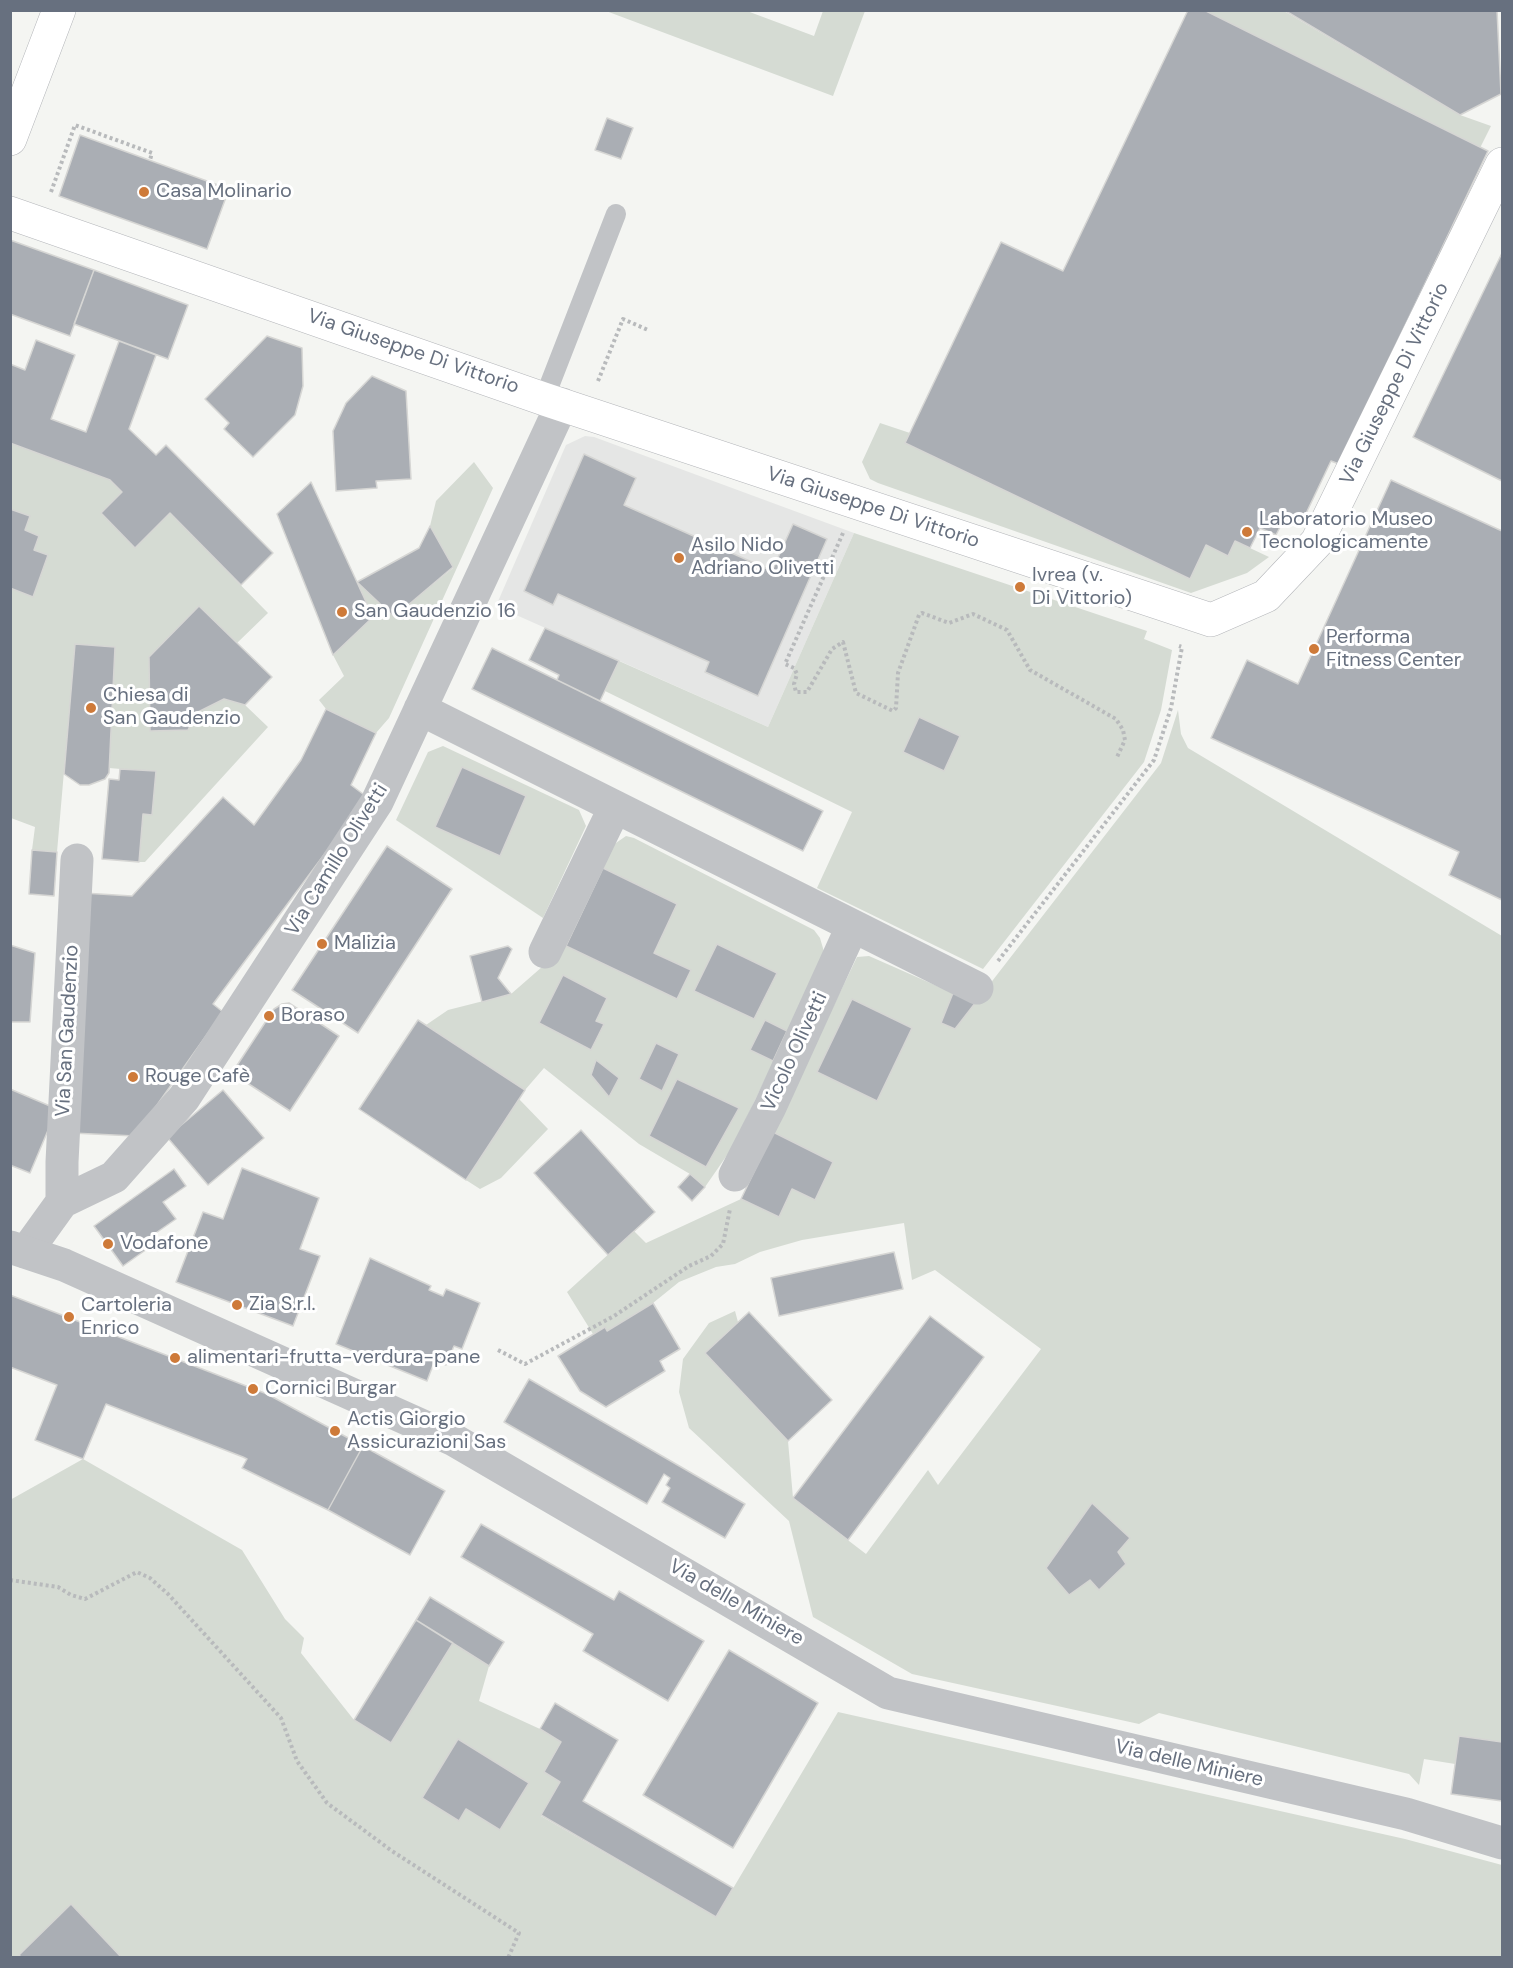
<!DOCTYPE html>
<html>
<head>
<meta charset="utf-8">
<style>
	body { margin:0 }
	#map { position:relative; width:1513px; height:1968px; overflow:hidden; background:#f4f5f2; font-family:"DM Sans",sans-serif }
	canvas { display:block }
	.frame { position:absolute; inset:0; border:12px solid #67707f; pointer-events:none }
</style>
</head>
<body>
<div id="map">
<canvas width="1513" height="1968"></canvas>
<div class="frame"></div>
</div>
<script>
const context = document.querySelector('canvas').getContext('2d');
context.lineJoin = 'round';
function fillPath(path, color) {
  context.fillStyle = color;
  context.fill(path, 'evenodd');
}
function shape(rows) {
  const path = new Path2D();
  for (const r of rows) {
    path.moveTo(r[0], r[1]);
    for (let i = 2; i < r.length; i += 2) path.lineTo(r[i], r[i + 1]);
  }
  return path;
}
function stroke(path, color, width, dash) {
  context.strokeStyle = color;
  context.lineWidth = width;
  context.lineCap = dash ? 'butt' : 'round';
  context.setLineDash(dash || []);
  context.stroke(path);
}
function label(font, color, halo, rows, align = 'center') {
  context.font = font + ' "DM Sans",sans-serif';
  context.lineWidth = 6;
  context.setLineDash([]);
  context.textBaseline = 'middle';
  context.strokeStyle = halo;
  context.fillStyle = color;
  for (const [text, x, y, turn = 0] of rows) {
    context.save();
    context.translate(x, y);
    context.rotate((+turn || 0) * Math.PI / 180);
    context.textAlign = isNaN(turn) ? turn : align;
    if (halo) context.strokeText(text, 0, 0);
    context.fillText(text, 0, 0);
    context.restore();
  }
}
fillPath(shape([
	[585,436,594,437,854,533,768,727,496,606,566,445]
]), '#e5e6e5');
fillPath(shape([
	[606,11,747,11,814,36,823,11,865,11,833,96],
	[1204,11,1284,11,1460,115,1491,126,1480,148],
	[880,423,910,433,905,443,1190,579,1206,545,1228,556,1235,541,1269,557,1247,573,1191,593,878,483,870,479,862,462],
	[10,443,110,480,122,492,101,513,135,548,170,513,268,613,237,643,199,606,149,657,150,731,188,730,196,713,224,699,245,705,268,727,145,862,139,862,143,814,152,815,156,772,109,768,115,647,75,644,57,852,32,850,35,827,11,818],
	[474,462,493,488,389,718,376,733,326,709,319,700,344,676,333,655,373,617,357,582,394,616,453,568,430,526,436,501],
	[854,533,1147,631,1144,639,1172,650,1161,710,1144,762,983,969,817,888,852,812,605,691,619,661,768,727],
	[1178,710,1181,734,1188,748,1502,936,1502,1742,1459,1736,1455,1764,1424,1759,1419,1785,1409,1774,1159,1713,1139,1724,912,1674,813,1617,789,1521,689,1428,679,1392,683,1359,709,1323,735,1311,738,1322,705,1353,788,1441,793,1498,866,1554,928,1470,938,1485,1041,1349,935,1270,912,1280,904,1223,802,1240,760,1252,735,1264,716,1267,679,1282,653,1303,607,1331,604,1327,593,1334,567,1292,634,1231,646,1243,741,1199,779,1216,792,1189,815,1200,833,1162,773,1132,857,957,869,956,953,993,941,1023,955,1029,1161,763],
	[443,746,579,810,586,826,543,918,396,820,428,752],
	[626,836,634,838,814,930,820,938,825,955,732,1148,705,1187,690,1174,639,1144,544,1068,525,1090,426,1025,448,1010,511,994,566,946,677,999,691,970,654,953,677,904,603,868,613,845],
	[519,1099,548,1129,501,1178,480,1189,466,1180],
	[83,1459,242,1550,285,1619,304,1638,301,1653,354,1720,390,1743,453,1643,489,1666,479,1701,540,1729,561,1742,544,1772,560,1782,541,1816,716,1917,838,1712,1405,1839,1502,1865,1502,1957,11,1957,10,1500]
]), '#d5dbd3');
const building = shape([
	[1188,10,1204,10,1488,151,1339,464,1331,461,1300,526,1284,519,1276,535,1260,528,1250,548,1235,541,1228,556,1206,545,1190,579,905,443,1001,242,1063,271,1188,10],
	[1284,10,1497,10,1501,94,1460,115,1284,10],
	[607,118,633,128,621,159,595,150,607,118],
	[80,135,229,189,207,249,59,196,80,135],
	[10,240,94,270,70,336,10,314,10,240],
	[1502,253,1502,481,1413,437,1502,253],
	[94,270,188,305,168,359,74,324,94,270],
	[267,336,302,348,303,386,295,415,253,457,224,429,229,423,205,399,267,336],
	[36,340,75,355,51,419,86,432,119,341,156,355,129,429,156,455,166,445,273,553,241,585,170,513,135,548,101,513,122,492,110,480,10,443,10,364,25,370,36,340],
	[372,376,406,391,411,479,376,481,377,488,336,491,333,431,346,403,372,376],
	[584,454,636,478,624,505,772,571,793,524,827,539,758,696,705,672,709,662,558,594,553,605,524,591,584,454],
	[1391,480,1502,531,1502,900,1449,875,1459,852,1211,738,1247,660,1298,684,1391,480],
	[311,482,373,617,333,655,277,514,311,482],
	[10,509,30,516,25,530,39,536,34,550,48,555,33,597,10,588,10,509],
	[430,526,453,567,394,617,357,582,419,548,430,526],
	[199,606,272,677,245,705,224,699,196,713,188,730,150,731,149,657,199,606],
	[545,628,619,661,600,701,557,680,559,675,529,660,545,628],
	[75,644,115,647,109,773,105,779,89,785,80,785,64,774,75,644],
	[492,648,823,811,803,851,472,689,492,648],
	[326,709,376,733,351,785,367,797,213,1004,223,1012,135,1136,72,1133,83,893,132,896,223,797,254,825,301,760,326,709],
	[919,717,960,736,944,771,903,752,919,717],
	[462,767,526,796,500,856,435,827,462,767],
	[120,769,156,771,152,815,143,814,139,862,102,859,109,779,119,780,120,769],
	[387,846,452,889,358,1033,292,990,387,846],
	[32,850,57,852,54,896,29,894,32,850],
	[603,868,677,904,654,953,691,970,677,999,566,946,603,868],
	[717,944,777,973,754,1019,694,991,717,944],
	[10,945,35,953,30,1022,10,1022,10,945],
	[508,946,512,949,498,978,511,994,482,1002,470,956,508,946],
	[563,975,607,998,596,1021,604,1024,591,1050,539,1023,563,975],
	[953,993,976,1002,955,1029,941,1023,953,993],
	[852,999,912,1028,877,1101,817,1072,852,999],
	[289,1003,339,1036,290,1111,232,1073,274,1009,282,1004,289,1003],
	[418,1020,525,1090,466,1180,359,1109,418,1020],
	[765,1020,787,1031,773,1061,750,1050,765,1020],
	[656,1043,679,1054,662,1091,639,1079,656,1043],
	[596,1060,619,1078,609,1097,591,1075,596,1060],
	[677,1079,739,1108,706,1167,649,1136,677,1079],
	[10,1089,57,1109,30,1173,10,1165,10,1089],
	[223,1090,264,1138,208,1185,167,1137,223,1090],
	[581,1130,655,1212,608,1255,534,1173,581,1130],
	[773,1132,833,1162,815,1200,792,1189,779,1217,741,1199,773,1132],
	[242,1168,319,1198,300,1249,320,1256,293,1326,176,1282,203,1212,223,1219,242,1168],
	[174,1169,186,1186,163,1202,176,1219,150,1237,154,1244,123,1266,94,1226,174,1169],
	[690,1174,705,1187,692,1201,678,1187,690,1174],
	[894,1252,903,1289,779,1316,771,1278,894,1252],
	[370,1258,431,1286,429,1290,443,1296,446,1289,480,1303,462,1349,454,1346,446,1365,435,1360,427,1381,336,1344,370,1258],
	[10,1295,267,1394,363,1446,328,1510,242,1468,247,1459,243,1457,106,1404,83,1459,35,1440,57,1385,10,1367,10,1295],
	[653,1303,680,1349,660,1361,665,1371,606,1407,580,1391,558,1356,605,1327,607,1331,653,1303],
	[749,1312,832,1400,788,1441,705,1353,749,1312],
	[930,1316,984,1357,848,1540,793,1498,930,1316],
	[529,1379,745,1504,725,1538,662,1502,670,1488,666,1485,670,1478,664,1474,647,1504,504,1422,529,1379],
	[363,1446,445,1491,410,1555,328,1510,363,1446],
	[1092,1503,1130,1538,1118,1552,1126,1564,1099,1590,1090,1580,1069,1595,1046,1568,1092,1503],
	[481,1524,614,1600,619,1591,704,1641,668,1701,583,1651,593,1634,461,1557,481,1524],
	[430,1597,504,1642,489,1666,416,1620,430,1597],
	[416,1620,453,1643,391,1743,354,1720,416,1620],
	[729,1650,818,1703,733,1848,643,1795,729,1650],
	[555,1703,618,1740,583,1801,733,1888,716,1917,541,1815,560,1782,544,1772,561,1742,540,1729,555,1703],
	[1459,1736,1502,1742,1502,1801,1451,1794,1459,1736],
	[458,1739,529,1783,500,1830,466,1809,459,1821,422,1798,458,1739],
	[71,1904,122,1958,22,1958,19,1955,71,1904]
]);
fillPath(building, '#aaaeb4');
stroke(building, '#d6d6d4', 1.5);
const primary = shape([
	[10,139,59,10],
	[10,213,544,399,1211,620,1266,596,1317,542,1502,164]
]);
stroke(primary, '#b4b6ba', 34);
stroke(shape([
	[51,192,75,125,152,153,150,160],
	[598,381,623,319,648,330],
	[843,533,785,664,794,668,797,674,794,684,796,692,807,692,832,649,843,642,856,693,893,711,896,708,898,673,919,615,922,613,949,623,973,614,1007,630,1030,670,1116,719,1123,730,1125,740,1117,757],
	[998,961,1154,760,1171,708,1182,647,1179,646],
	[498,1350,525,1364,614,1316,689,1266,711,1256,723,1244,730,1209],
	[10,1580,58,1587,71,1595,85,1599,137,1572,150,1578,168,1594,281,1718,297,1761,327,1803,392,1851,519,1933,508,1958]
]), '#b8babc', 4, [3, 3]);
stroke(shape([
	[544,399,616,214]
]), '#c1c3c6', 20);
stroke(shape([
	[420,709,977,988],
	[545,952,615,807],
	[735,1175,770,1107,852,927],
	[62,1202,62,1162,77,860],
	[26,1252,62,1202,114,1177,184,1098,377,802,562,404]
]), '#c1c3c6', 33);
stroke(shape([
	[10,1247,64,1265,454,1440,888,1693,1406,1814,1502,1843]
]), '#c1c3c6', 33);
stroke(primary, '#fff', 33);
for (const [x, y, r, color] of [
	[144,192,6,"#ce7a39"],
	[1247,532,6,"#ce7a39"],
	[679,558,6,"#ce7a39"],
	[1020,587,6,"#ce7a39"],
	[342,612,6,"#ce7a39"],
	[1314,649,6,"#ce7a39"],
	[91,708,6,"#ce7a39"],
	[322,944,6,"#ce7a39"],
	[269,1016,6,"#ce7a39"],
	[133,1077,6,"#ce7a39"],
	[108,1244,6,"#ce7a39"],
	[237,1305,6,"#ce7a39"],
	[69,1317,6,"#ce7a39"],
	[175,1358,6,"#ce7a39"],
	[253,1389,6,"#ce7a39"],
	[335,1431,6,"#ce7a39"]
]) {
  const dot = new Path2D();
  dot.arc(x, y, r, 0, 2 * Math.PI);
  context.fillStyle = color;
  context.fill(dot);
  stroke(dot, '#fff', 2);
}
label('20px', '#67707f', '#fff', [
	["Casa Molinario",156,192],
	["Laboratorio Museo",1259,520],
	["Tecnologicamente",1259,543],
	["Asilo Nido",691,546],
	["Adriano Olivetti",691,569],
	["Ivrea (v.",1032,576],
	["Di Vittorio)",1032,599],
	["San Gaudenzio 16",354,612],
	["Performa",1326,638],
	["Fitness Center",1326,661],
	["Chiesa di",103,696],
	["San Gaudenzio",103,719],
	["Malizia",334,944],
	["Boraso",281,1016],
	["Rouge Cafè",145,1077],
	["Vodafone",120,1244],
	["Zia S.r.l.",249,1305],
	["Cartoleria",81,1306],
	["Enrico",81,1329],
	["alimentari-frutta-verdura-pane",187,1358],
	["Cornici Burgar",265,1389],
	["Actis Giorgio",347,1420],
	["Assicurazioni Sas",347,1443]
], 'left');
label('20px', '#67707f', '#fff', [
	["Via Giuseppe Di Vittorio",413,352,19],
	["Via Giuseppe Di Vittorio",1395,384,-64],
	["Via Giuseppe Di Vittorio",873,508,18],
	["Via Camillo Olivetti",337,860,-58],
	["Via San Gaudenzio",68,1031,-87],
	["Vicolo Olivetti",795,1052,-65],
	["Via delle Miniere",736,1603,30],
	["Via delle Miniere",1189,1764,13]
]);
</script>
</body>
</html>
